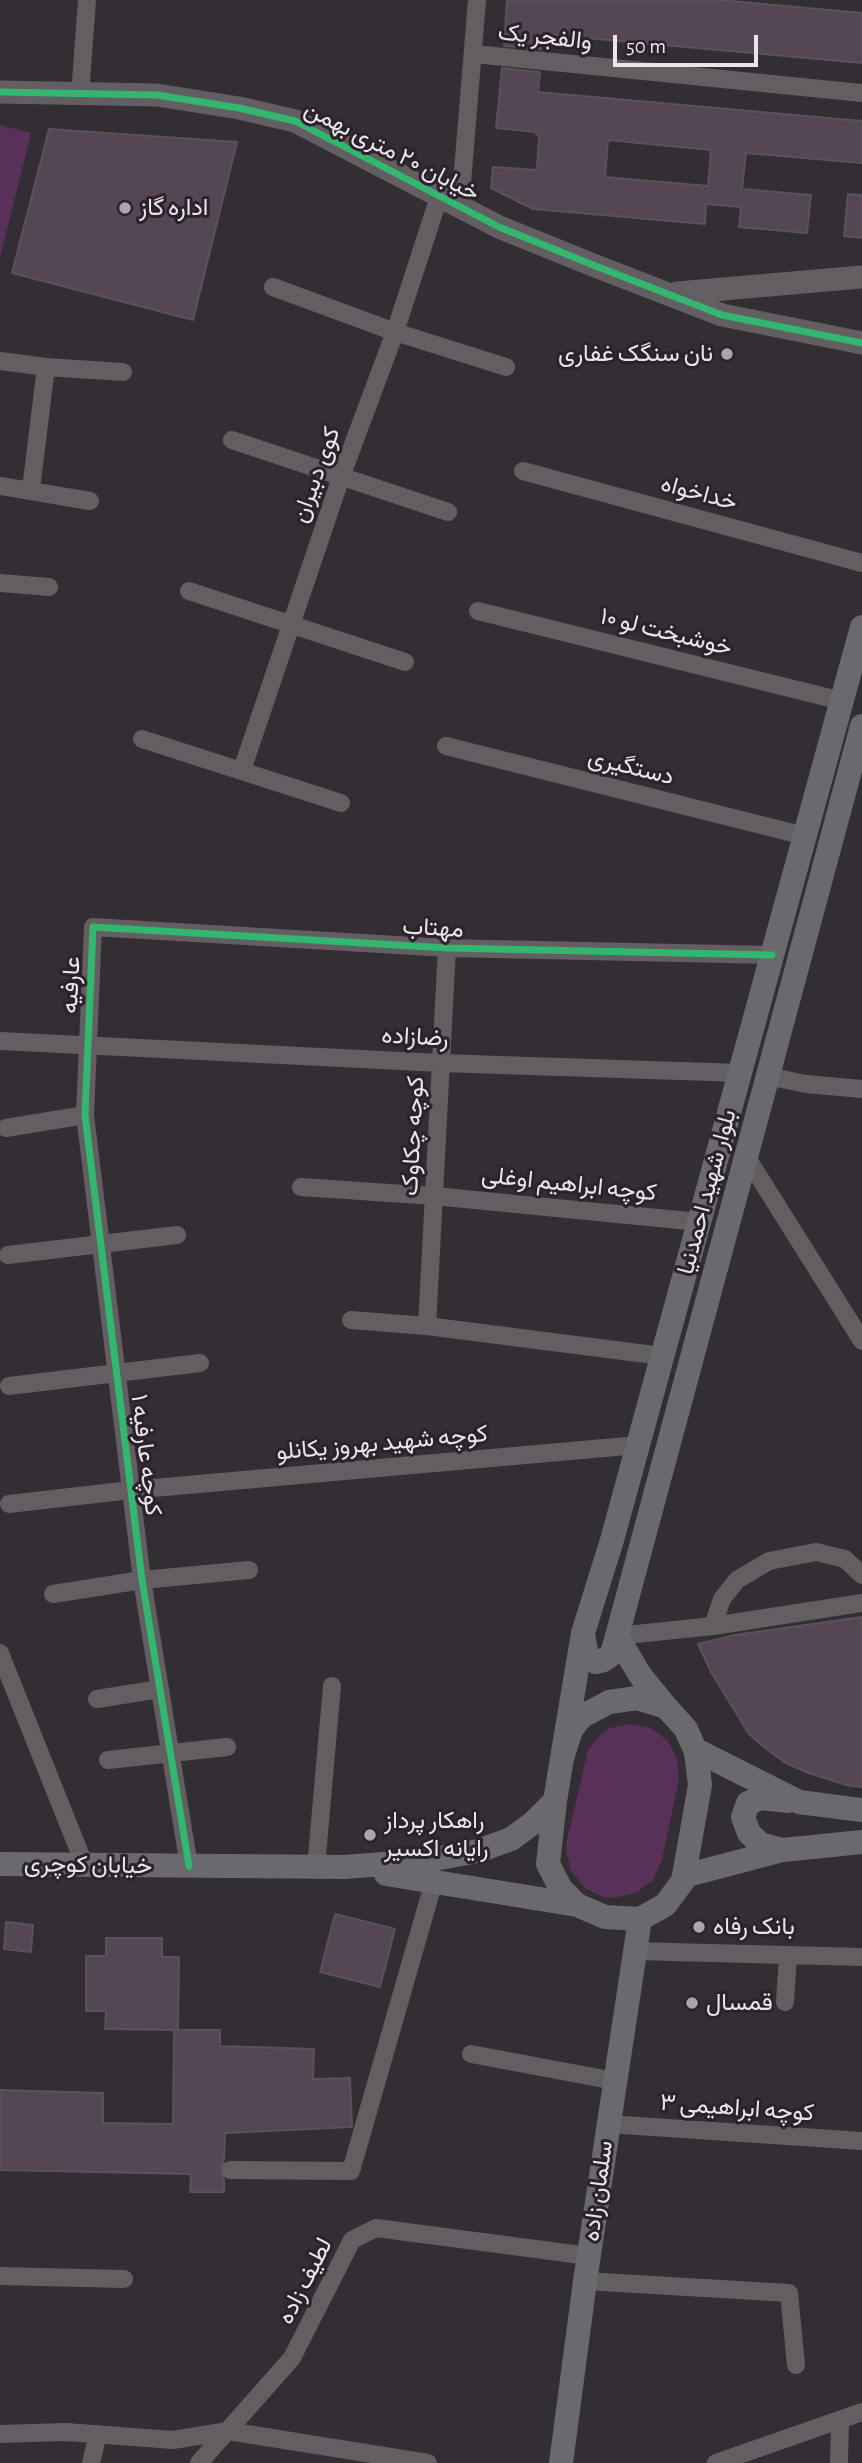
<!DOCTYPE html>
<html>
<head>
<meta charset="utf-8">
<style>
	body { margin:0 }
	#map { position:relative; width:862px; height:2463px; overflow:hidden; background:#332e33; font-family:"Alegreya Sans",sans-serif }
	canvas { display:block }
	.scale { position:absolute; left:613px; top:35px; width:145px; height:32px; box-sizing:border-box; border:4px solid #ebe4eb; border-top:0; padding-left:9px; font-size:21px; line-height:24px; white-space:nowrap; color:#ebe4eb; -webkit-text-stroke:5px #2c222b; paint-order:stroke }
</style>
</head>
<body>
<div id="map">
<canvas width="862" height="2463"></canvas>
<div class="scale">50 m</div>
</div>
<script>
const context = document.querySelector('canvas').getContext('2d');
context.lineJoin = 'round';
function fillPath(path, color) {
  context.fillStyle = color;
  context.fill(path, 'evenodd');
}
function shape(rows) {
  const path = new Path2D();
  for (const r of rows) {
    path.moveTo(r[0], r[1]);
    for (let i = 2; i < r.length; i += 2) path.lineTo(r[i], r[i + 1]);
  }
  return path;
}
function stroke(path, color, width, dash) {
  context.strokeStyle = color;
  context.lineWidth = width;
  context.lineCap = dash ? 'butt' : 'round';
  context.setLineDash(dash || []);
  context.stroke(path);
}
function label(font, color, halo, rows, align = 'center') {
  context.font = font + ' "Alegreya Sans",Vazirmatn,sans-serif';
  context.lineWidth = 6;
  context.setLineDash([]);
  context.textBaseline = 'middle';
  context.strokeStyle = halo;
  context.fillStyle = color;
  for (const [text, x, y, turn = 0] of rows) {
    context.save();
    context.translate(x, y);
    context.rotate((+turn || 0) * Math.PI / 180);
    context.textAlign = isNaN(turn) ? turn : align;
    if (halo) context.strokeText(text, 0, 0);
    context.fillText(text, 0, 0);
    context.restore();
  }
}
fillPath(shape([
	[0,125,31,133,0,257],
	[630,1724,651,1728,668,1741,677,1759,679,1779,662,1860,653,1880,636,1893,614,1898,603,1897,585,1888,571,1871,566,1851,567,1840,588,1750,601,1734,610,1728]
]), '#583058');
const building = shape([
	[507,0,720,0,862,13,862,63,542,34,541,49,504,46,507,0],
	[502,68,540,72,538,92,862,121,862,163,746,153,742,189,811,195,807,233,739,227,741,207,706,204,705,224,533,209,491,188,493,167,537,170,539,135,536,134,537,132,496,128,502,68],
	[608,140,711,150,708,186,605,177,608,140],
	[49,129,237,142,193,320,12,273,49,129],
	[848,194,862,195,862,238,844,236,848,194],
	[862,1617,862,1787,846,1785,806,1772,784,1762,765,1748,749,1734,711,1672,698,1644,735,1635,862,1617],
	[335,1914,395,1929,380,1987,320,1972,335,1914],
	[6,1922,33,1925,31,1952,4,1949,6,1922],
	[106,1938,162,1938,162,1957,179,1957,178,2030,220,2030,220,2046,314,2049,313,2079,350,2078,352,2127,225,2133,224,2160,219,2169,224,2180,224,2192,190,2192,191,2174,0,2170,0,2090,103,2093,103,2123,173,2124,174,2030,105,2029,106,2011,86,2011,86,1956,106,1956,106,1938]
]);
fillPath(building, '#554655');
stroke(building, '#585358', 2);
stroke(shape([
	[474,54,862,93],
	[80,95,87,0],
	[460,207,477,0],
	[273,287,395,332,506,367],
	[0,361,46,367,123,372],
	[232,440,448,512],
	[523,471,862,563],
	[0,486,90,501],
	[31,489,46,367],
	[0,583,49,587],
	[189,591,405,662],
	[478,611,842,701],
	[142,739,341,803],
	[446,746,805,836],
	[242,770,341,477,395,332,439,197],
	[0,1041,441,1063,740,1073],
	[767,1076,806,1084,862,1089],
	[6,1128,85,1115],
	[746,1156,862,1341],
	[301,1187,434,1196,699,1222],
	[8,1255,177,1235],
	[351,1320,427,1326,662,1356],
	[427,1326,447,948],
	[9,1386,200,1363],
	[9,1504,131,1490,638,1445],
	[53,1594,142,1580,249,1570],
	[713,1626,722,1599,737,1580,769,1561,816,1552,845,1559,862,1575],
	[617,1636,713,1626,862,1603],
	[0,1653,85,1866],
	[97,1699,160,1689],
	[108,1760,227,1747],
	[189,1866,142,1580,85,1115,93,927,447,948,772,955],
	[316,1867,332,1686],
	[635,1951,862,1957],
	[785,2002,788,1955],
	[471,2054,615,2081],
	[608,2124,862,2141],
	[230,2170,351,2171,434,1881],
	[0,2276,124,2279],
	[585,2281,789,2293,796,2365],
	[0,2434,66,2432,173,2440,228,2431,428,2463],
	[91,2463,98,2434],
	[199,2463,292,2358,352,2240,376,2228,589,2256],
	[716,2463,862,2412],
	[839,2463,840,2420]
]), '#625e62', 18);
stroke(shape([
	[0,92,157,95,239,108,295,121,499,227,598,267,722,315,862,343],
	[677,293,862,277]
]), '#625e62', 23);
stroke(shape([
	[583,1634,587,1657,596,1662,604,1660,612,1654,617,1636],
	[666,1707,640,1675,617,1636,862,726],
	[696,1750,799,1802,862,1810],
	[562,1758,571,1730,581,1717,609,1702,637,1698,666,1707,686,1729,696,1752,700,1785,683,1881,665,1905,640,1919,605,1917,577,1905,561,1889,548,1864,555,1801,562,1758,583,1633,612,1540,862,627],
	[783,1850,760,1844,749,1833,743,1817,748,1803,761,1798,788,1801],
	[0,1864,344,1867,423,1861,478,1851,511,1839,533,1823,555,1801],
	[386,1874,577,1905],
	[684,1876,783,1850,862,1842],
	[561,2463,585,2281,640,1919]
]), '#69696e', 24);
stroke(shape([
	[0,92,157,95,239,108,295,121,499,227,598,267,722,315,862,343],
	[189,1866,142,1580,85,1115,93,927,447,948,772,955]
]), '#33b770', 7);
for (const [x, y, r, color] of [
	[125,208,7,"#aba4ab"],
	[727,354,7,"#aba4ab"],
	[370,1835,7,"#aba4ab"],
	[699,1927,7,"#aba4ab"],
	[692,2003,7,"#aba4ab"]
]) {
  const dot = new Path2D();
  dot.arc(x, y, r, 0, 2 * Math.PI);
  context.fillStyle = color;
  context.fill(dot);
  stroke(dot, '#2c222b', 2.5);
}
label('24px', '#ebe4eb', '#2c222b', [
	["والفجر یک",545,37,6],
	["خیابان ۲۰ متری بهمن",392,151,27],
	["کوی دبیران",316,475,-70],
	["خداخواه",699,493,15],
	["خوشبخت لو ۱۰",666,632,14],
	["دستگیری",631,767,14],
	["مهتاب",433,928,3],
	["عارفیه",71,985,-87],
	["رضازاده",415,1037,3],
	["کوچه چکاوک",413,1136,-87],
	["کوچه ابراهیم اوغلی",569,1184,6],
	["بلوار شهید احمدنیا",707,1192,-75],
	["کوچه شهید بهروز یکانلو",382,1443,-5],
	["کوچه عارفیه ۱",146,1455,83],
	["خیابان کوچری",88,1865,1],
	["کوچه ابراهیمی ۳",737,2108,4],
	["سلمان زاده",598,2191,-82],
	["لطیف زاده",305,2281,-63]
]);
label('24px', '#ebe4eb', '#2c222b', [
	["اداره گاز",139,208],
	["نان سنگک غفاری",713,354,"right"],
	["راهکار پرداز",384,1821],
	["رایانه اکسیر",384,1849],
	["بانک رفاه",713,1927],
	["قمسال",706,2003]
], 'left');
</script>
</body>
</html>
